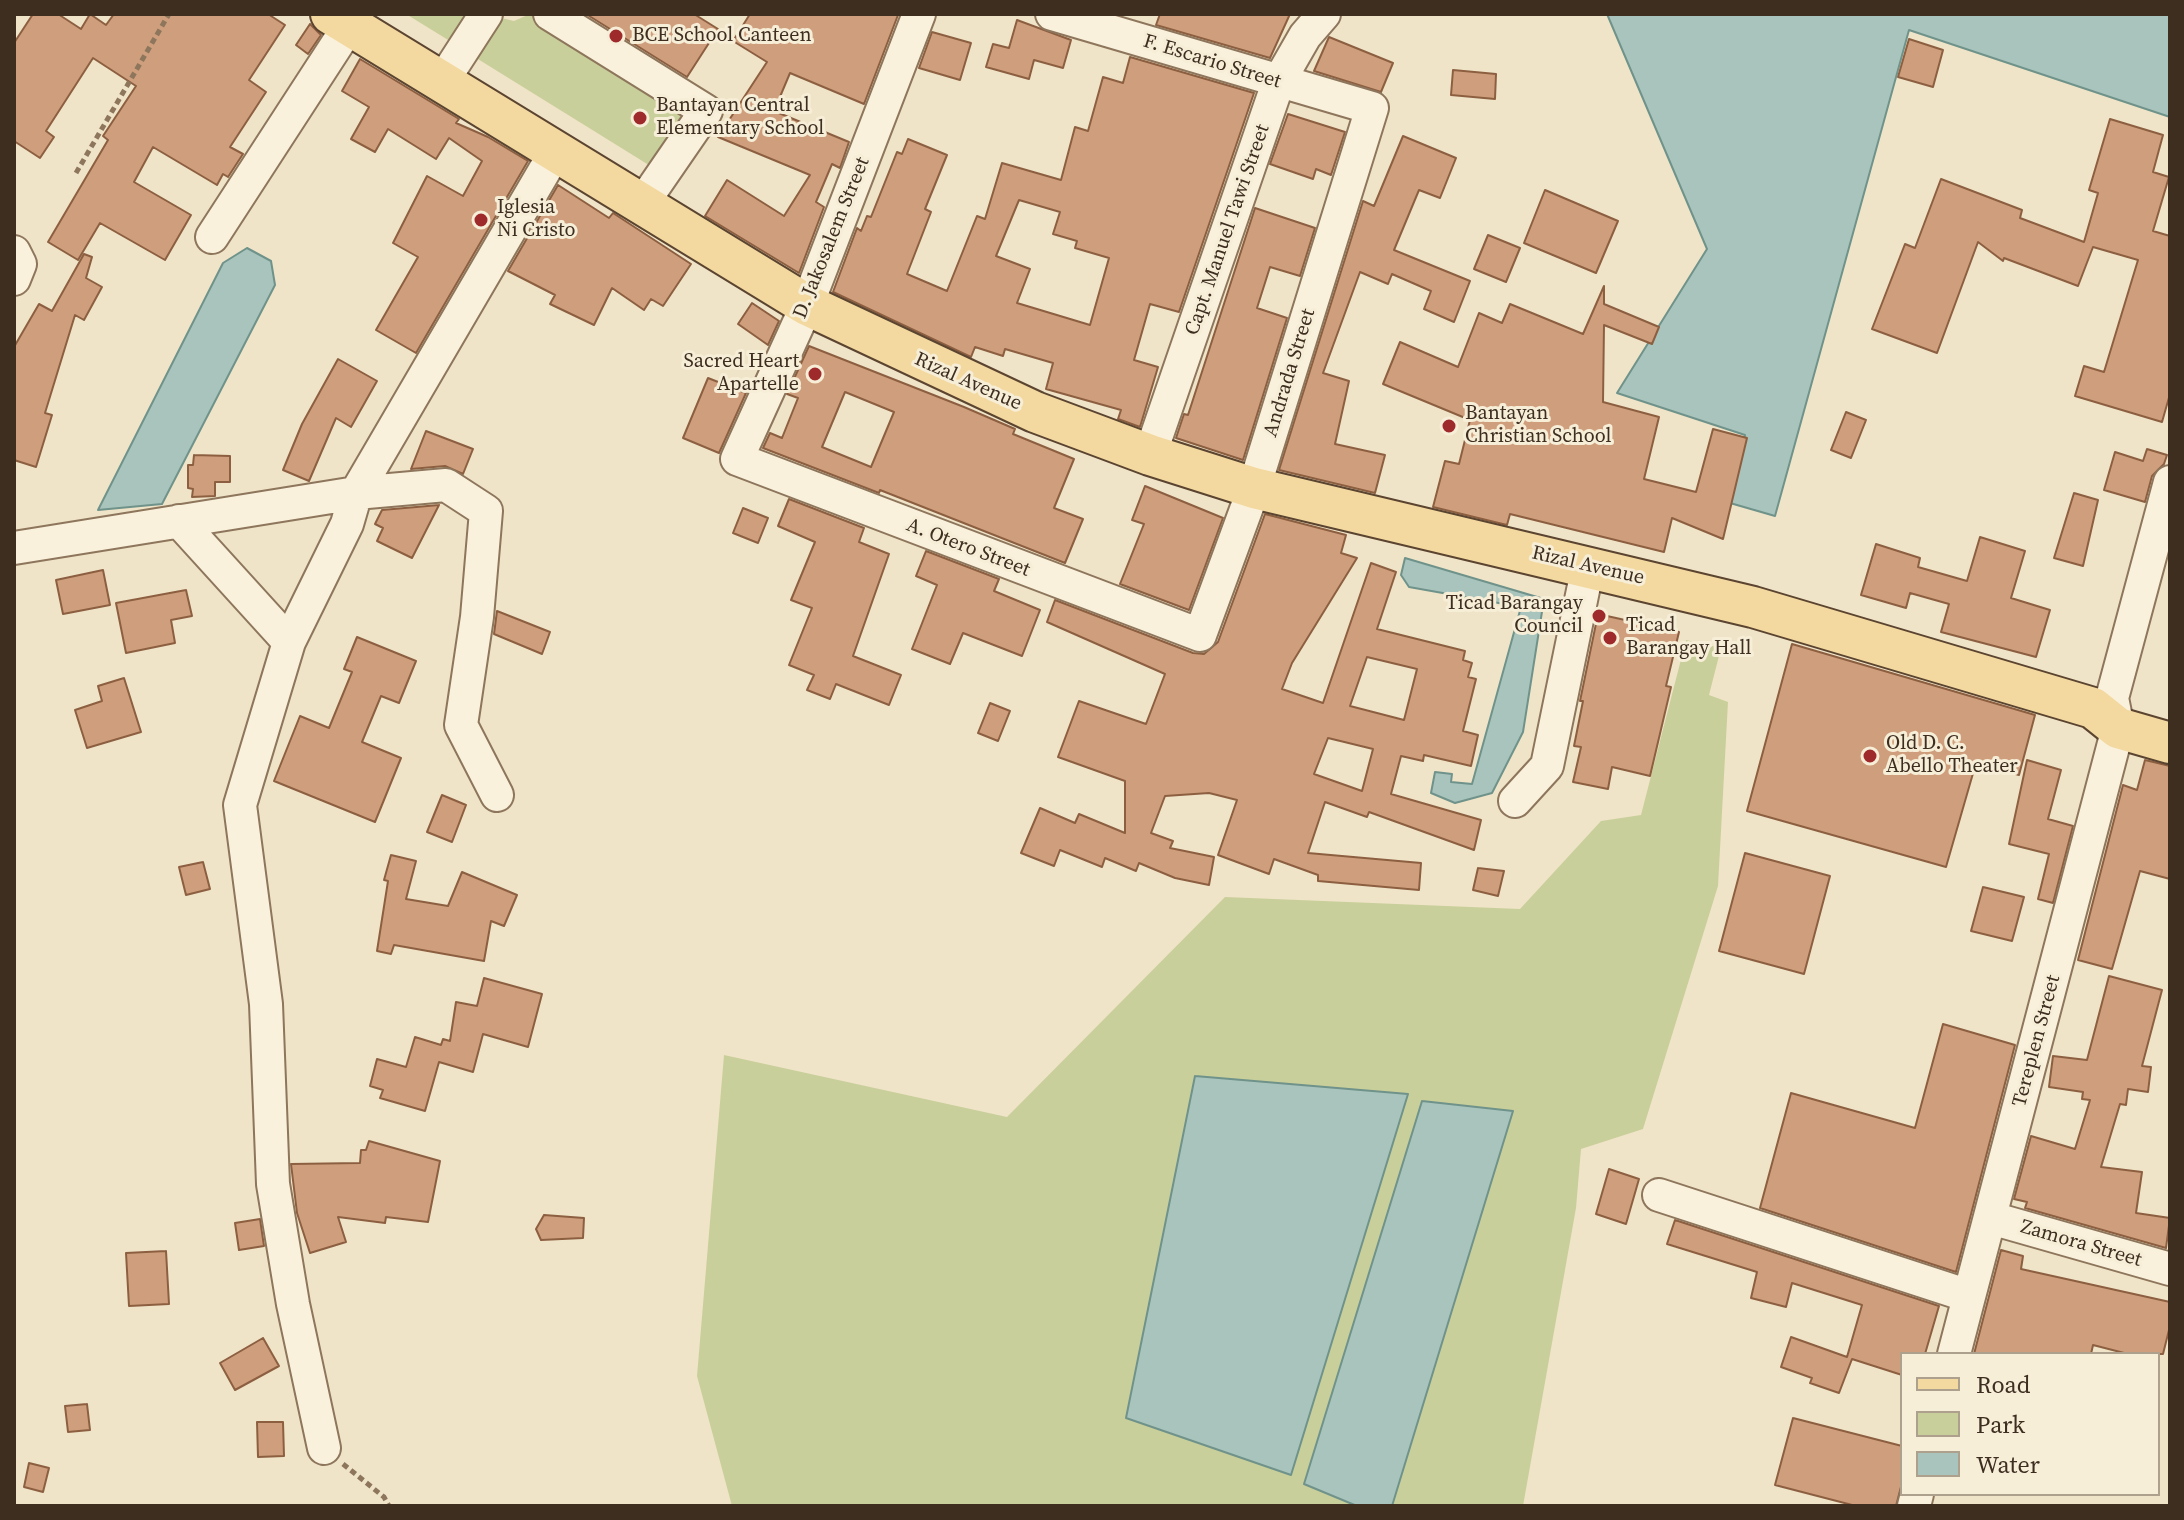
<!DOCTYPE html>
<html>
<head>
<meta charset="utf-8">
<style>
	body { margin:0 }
	#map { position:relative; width:2184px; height:1520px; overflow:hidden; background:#f0e4c8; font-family:"Source Serif 4",serif }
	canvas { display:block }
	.frame { position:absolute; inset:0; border:16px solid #3d2e20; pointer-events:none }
	.legend { position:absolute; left:1900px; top:1352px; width:260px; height:144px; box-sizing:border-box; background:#f7eed8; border:2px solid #ada18e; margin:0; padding:10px 14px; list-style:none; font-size:24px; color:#3d2e20 }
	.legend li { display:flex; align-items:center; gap:16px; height:40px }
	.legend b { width:40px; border:2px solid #ada18e }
</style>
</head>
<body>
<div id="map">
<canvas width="2184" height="1520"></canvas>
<div class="frame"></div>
<ul class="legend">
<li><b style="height:10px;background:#f3d9a0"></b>Road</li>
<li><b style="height:22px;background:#c9cf9b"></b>Park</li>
<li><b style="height:22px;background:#a9c4bc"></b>Water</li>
</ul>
</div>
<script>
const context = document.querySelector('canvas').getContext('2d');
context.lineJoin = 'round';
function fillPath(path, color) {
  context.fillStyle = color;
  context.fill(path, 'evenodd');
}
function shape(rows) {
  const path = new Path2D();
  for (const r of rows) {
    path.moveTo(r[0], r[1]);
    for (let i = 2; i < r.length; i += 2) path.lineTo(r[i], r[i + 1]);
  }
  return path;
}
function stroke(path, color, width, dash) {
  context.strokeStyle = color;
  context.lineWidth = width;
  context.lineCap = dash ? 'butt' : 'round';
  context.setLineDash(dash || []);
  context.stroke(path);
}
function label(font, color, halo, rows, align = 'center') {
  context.font = font + ' "Source Serif 4",serif';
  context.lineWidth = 6;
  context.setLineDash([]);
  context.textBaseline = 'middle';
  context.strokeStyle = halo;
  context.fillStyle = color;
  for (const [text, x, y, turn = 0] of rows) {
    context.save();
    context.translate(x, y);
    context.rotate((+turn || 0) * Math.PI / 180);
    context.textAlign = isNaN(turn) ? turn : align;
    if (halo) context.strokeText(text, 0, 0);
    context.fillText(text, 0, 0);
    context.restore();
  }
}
fillPath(shape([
	[406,14,471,14,453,43],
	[530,14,537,14,688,108,652,167,473,56,497,17,514,21],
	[1686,640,1721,648,1709,695,1728,702,1718,886,1643,1129,1581,1149,1576,1208,1523,1506,1392,1506,1512,1112,1423,1101,1304,1483,1357,1506,732,1506,697,1376,724,1055,1007,1117,1225,897,1520,909,1601,821,1641,815]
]), '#c9cf9b');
const water = shape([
	[1607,14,2170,14,2170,117,1909,30,1775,516,1730,503,1745,435,1617,393,1707,249,1607,14],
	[247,248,271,261,275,285,162,504,98,510,223,263,247,248],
	[1405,558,1544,599,1523,732,1492,793,1455,803,1431,793,1435,772,1452,774,1451,782,1472,784,1521,607,1409,587,1401,575,1405,558],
	[1195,1076,1408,1094,1291,1475,1126,1418,1195,1076],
	[1422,1101,1513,1111,1392,1506,1357,1506,1304,1484,1422,1101]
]);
fillPath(water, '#a9c4bc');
stroke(water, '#6f938a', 2);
const building = shape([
	[33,14,58,14,81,29,90,14,106,25,114,14,268,14,285,25,249,80,266,92,230,147,243,154,228,177,223,174,217,185,153,147,134,182,191,215,165,260,100,223,78,260,48,242,108,140,103,136,136,86,93,58,46,131,54,137,40,158,14,141,14,43,33,14],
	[586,14,694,14,718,29,687,77,586,14],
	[750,14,898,15,864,104,790,73,774,111,849,142,840,168,832,164,816,202,824,207,799,273,705,216,727,180,784,216,810,175,718,137,767,62,733,41,750,14],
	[1160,14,1290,14,1270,58,1156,25,1160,14],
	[1017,20,1071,40,1063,68,1034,60,1029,79,986,67,993,44,1009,48,1017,20],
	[310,24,321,35,308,54,296,45,310,24],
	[932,32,971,43,960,80,919,68,932,32],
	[1329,37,1393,63,1381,92,1314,71,1329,37],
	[1909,39,1943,50,1933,87,1898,77,1909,39],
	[1130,57,1254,93,1179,312,1150,304,1134,360,1158,367,1140,427,1118,419,1121,410,1046,389,1053,363,1005,349,1003,356,975,347,971,357,833,292,857,228,861,231,867,216,871,217,897,152,902,154,908,139,947,155,925,209,931,212,907,274,947,291,977,216,985,219,1002,163,1061,180,1075,127,1088,131,1103,77,1123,83,1130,57],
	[1019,200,1060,212,1053,234,1077,241,1075,248,1109,258,1090,325,1017,303,1030,269,996,256,1019,200],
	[360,59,459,119,456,123,488,137,528,161,416,353,376,330,418,257,393,243,427,176,463,196,482,161,449,138,436,159,388,129,375,152,351,139,369,107,342,91,360,59],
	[1453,70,1496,74,1495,99,1451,95,1453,70],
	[1288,114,1345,132,1331,175,1316,169,1313,179,1270,164,1288,114],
	[2110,119,2163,135,2153,172,2169,177,2153,231,2170,236,2170,394,2162,422,2075,396,2084,366,2104,372,2138,260,2093,247,2078,286,2004,258,2003,261,1978,242,1937,353,1872,329,1905,244,1915,248,1941,179,2022,210,2020,218,2084,242,2098,193,2089,190,2110,119],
	[1403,136,1456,158,1440,198,1419,190,1394,250,1470,281,1454,322,1424,309,1431,291,1392,274,1388,284,1360,272,1323,373,1349,381,1335,444,1385,455,1375,493,1279,470,1363,201,1374,206,1403,136],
	[558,185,609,218,613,213,691,264,663,306,651,299,644,310,612,288,594,325,550,304,555,295,508,271,558,185],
	[1545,190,1618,221,1596,273,1524,243,1545,190],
	[1255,208,1315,228,1300,276,1270,267,1257,308,1287,318,1243,460,1176,438,1184,414,1188,415,1255,208],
	[1488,235,1520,248,1506,282,1474,269,1488,235],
	[84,254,92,257,86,278,102,287,84,320,75,315,45,413,52,415,36,467,14,460,14,347,39,304,52,311,84,254],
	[1604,286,1604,304,1659,327,1652,344,1604,325,1603,402,1659,417,1644,479,1696,492,1713,429,1747,438,1723,539,1672,518,1664,552,1510,514,1507,525,1433,507,1445,461,1459,464,1470,420,1383,384,1400,342,1458,367,1479,313,1502,323,1510,304,1583,334,1604,286],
	[752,303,779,321,768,345,738,324,752,303],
	[809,346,964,407,1015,429,1013,434,1074,459,1054,508,1083,519,1065,563,880,490,879,493,763,448,770,433,782,438,798,398,787,394,809,346],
	[845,392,894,412,871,467,822,447,845,392],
	[338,359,377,381,351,427,336,418,309,481,283,470,302,424,338,359],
	[708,378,746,393,719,453,683,438,708,378],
	[1846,412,1866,420,1851,458,1831,450,1846,412],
	[426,431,473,449,463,474,445,466,411,469,426,431],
	[2147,449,2167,455,2164,464,2152,476,2145,502,2104,490,2115,452,2143,461,2147,449],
	[194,455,230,456,230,482,215,482,215,496,192,497,193,489,188,488,188,465,193,465,194,455],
	[1145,486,1223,518,1189,610,1120,584,1144,524,1132,520,1145,486],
	[2074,493,2098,500,2083,566,2054,558,2074,493],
	[789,499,864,528,859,542,889,554,853,656,901,675,889,705,836,684,830,699,807,690,814,675,789,665,812,608,791,600,815,542,778,526,789,499],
	[439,505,412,558,377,541,383,528,375,524,382,510,439,505],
	[743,508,768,518,758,543,733,533,743,508],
	[1265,514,1346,535,1341,553,1357,558,1292,663,1282,689,1323,703,1371,563,1396,572,1377,629,1465,651,1463,660,1472,663,1468,677,1476,679,1463,731,1478,735,1471,766,1424,755,1423,761,1401,756,1391,794,1481,820,1474,850,1369,812,1367,817,1325,802,1308,853,1421,863,1419,890,1318,881,1318,875,1274,859,1269,874,1218,855,1237,800,1209,793,1165,796,1151,833,1173,841,1170,848,1214,857,1209,885,1175,878,1139,863,1136,871,1105,858,1102,867,1060,850,1054,866,1021,853,1040,808,1075,823,1079,814,1125,833,1125,781,1058,757,1079,701,1146,724,1165,674,1047,622,1055,600,1193,653,1204,654,1218,642,1265,514],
	[1367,657,1417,669,1404,720,1350,706,1367,657],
	[1328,738,1373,749,1362,791,1314,774,1328,738],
	[1980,537,2025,551,2011,598,2050,610,2036,657,1941,632,1949,604,1910,593,1906,608,1861,595,1876,544,1920,558,1918,567,1967,581,1980,537],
	[926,551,999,579,994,591,1040,610,1022,656,963,633,950,664,912,649,937,585,916,576,926,551],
	[103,570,110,605,63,614,56,580,103,570],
	[186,590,192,616,171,620,175,643,126,653,116,603,186,590],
	[497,611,550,632,542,654,494,634,497,611],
	[1598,614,1679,632,1666,686,1671,687,1650,776,1612,767,1608,789,1573,782,1581,747,1574,746,1583,701,1580,701,1598,614],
	[357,637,416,661,399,703,381,696,362,742,401,758,375,822,274,781,300,716,329,728,352,672,344,669,357,637],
	[1792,644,2035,715,2019,775,1976,763,1946,867,1747,811,1792,644],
	[124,678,141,732,87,748,75,710,102,701,98,686,124,678],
	[990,703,1010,711,998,741,978,733,990,703],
	[2027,760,2061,770,2048,819,2073,826,2053,903,2038,899,2049,854,2009,844,2027,760],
	[2145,760,2170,766,2170,879,2140,871,2112,969,2078,960,2123,785,2137,790,2145,760],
	[442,795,466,805,452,842,427,832,442,795],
	[1745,853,1830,876,1804,974,1719,951,1745,853],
	[391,855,416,861,406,899,448,906,462,872,517,895,504,926,491,921,484,961,394,945,391,954,377,951,388,881,384,880,391,855],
	[203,862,210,889,186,895,179,867,203,862],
	[1478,868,1504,871,1498,896,1473,890,1478,868],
	[1983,887,2024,897,2012,941,1971,931,1983,887],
	[2109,976,2162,990,2142,1066,2151,1067,2148,1092,2128,1089,2126,1105,2120,1104,2101,1167,2142,1172,2136,1213,2170,1218,2166,1248,2025,1208,2027,1202,2014,1199,2031,1136,2075,1149,2090,1100,2082,1099,2083,1092,2049,1087,2053,1056,2087,1060,2109,976],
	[484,978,542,994,528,1047,483,1034,473,1072,439,1062,425,1111,380,1098,383,1090,370,1086,377,1059,406,1067,415,1037,441,1045,443,1039,450,1041,456,1002,477,1006,484,978],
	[1943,1024,2015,1045,1956,1272,1760,1208,1791,1093,1915,1128,1943,1024],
	[369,1141,440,1161,428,1222,386,1217,385,1223,338,1217,346,1242,310,1253,297,1213,291,1164,360,1163,361,1150,366,1150,369,1141],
	[1609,1169,1639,1179,1626,1224,1596,1214,1609,1169],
	[544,1215,584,1218,583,1238,541,1240,536,1229,544,1215],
	[260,1219,264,1246,239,1250,235,1223,260,1219],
	[1675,1220,1939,1306,1925,1354,1902,1354,1902,1375,1852,1359,1839,1393,1810,1383,1812,1378,1781,1367,1791,1337,1847,1357,1862,1305,1792,1283,1786,1307,1751,1298,1757,1272,1667,1244,1675,1220],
	[2001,1250,2023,1256,2021,1269,2170,1302,2170,1326,2163,1354,2128,1354,2093,1345,2091,1354,1974,1354,2001,1250],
	[166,1251,169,1304,129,1306,126,1253,166,1251],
	[263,1338,279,1366,235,1390,220,1363,263,1338],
	[87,1404,90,1430,68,1432,65,1406,87,1404],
	[1793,1418,1902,1446,1902,1483,1896,1506,1856,1506,1775,1485,1793,1418],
	[257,1422,283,1422,284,1456,258,1457,257,1422],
	[29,1463,49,1468,43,1492,24,1487,29,1463]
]);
fillPath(building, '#cf9f7d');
stroke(building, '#8d5f41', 2);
const minor = shape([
	[550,14,706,111,642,204],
	[919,14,807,305,737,459,1200,635,1254,488,1372,108,1052,14],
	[442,82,486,14],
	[212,237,349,26],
	[14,252,20,264,14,279],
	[1150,455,1278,83,1305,36,1324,14],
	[356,493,446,485,486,511,477,617,461,725,497,795],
	[356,493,556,151],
	[179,521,289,642],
	[14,548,356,493,347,524,289,642,240,805,266,1004,273,1184,293,1304,324,1448],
	[1515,801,1547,766,1588,566],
	[1659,1195,1969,1296],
	[1991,1218,2170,1269],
	[1954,1354,2118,728,2112,698,2170,482],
	[1914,1506,1917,1494]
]);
const major = shape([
	[331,14,807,305,1035,412,1150,455,1254,488,1753,607,2093,708,2118,728,2170,743]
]);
stroke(minor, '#8d765c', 36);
stroke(major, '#5b4430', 44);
stroke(shape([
	[76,173,169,14],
	[343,1464,384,1497,389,1506]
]), '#8d765c', 5, [6, 4]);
stroke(minor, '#faf1dc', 32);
stroke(major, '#f3d9a0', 40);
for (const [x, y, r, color] of [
	[616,36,8,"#9e2a2b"],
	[640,118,8,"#9e2a2b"],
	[481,220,8,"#9e2a2b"],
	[815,374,8,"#9e2a2b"],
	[1449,426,8,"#9e2a2b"],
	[1599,616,8,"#9e2a2b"],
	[1610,638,8,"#9e2a2b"],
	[1870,756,8,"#9e2a2b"]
]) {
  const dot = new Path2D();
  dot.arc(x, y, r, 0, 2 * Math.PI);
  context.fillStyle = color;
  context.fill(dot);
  stroke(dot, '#f7eed8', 3);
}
label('20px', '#3d2e20', '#f7eed8', [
	["BCE School Canteen",632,36],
	["Bantayan Central",656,106],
	["Elementary School",656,129],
	["Iglesia",497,208],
	["Ni Cristo",497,231],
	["Sacred Heart",799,362,"right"],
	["Apartelle",799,385,"right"],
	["Bantayan",1465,414],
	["Christian School",1465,437],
	["Ticad Barangay",1583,604,"right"],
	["Council",1583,627,"right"],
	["Ticad",1626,626],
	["Barangay Hall",1626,649],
	["Old D. C.",1886,744],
	["Abello Theater",1886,767]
], 'left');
label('20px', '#3d2e20', '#f7eed8', [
	["F. Escario Street",1212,62,17],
	["Capt. Manuel Tawi Street",1228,230,-71],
	["D. Jakosalem Street",832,238,-68],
	["Andrada Street",1290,373,-73],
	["Rizal Avenue",968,382,24],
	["A. Otero Street",968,548,21],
	["Rizal Avenue",1588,566,13],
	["Tereplen Street",2037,1041,-75],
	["Zamora Street",2081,1244,16]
]);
</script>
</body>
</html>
